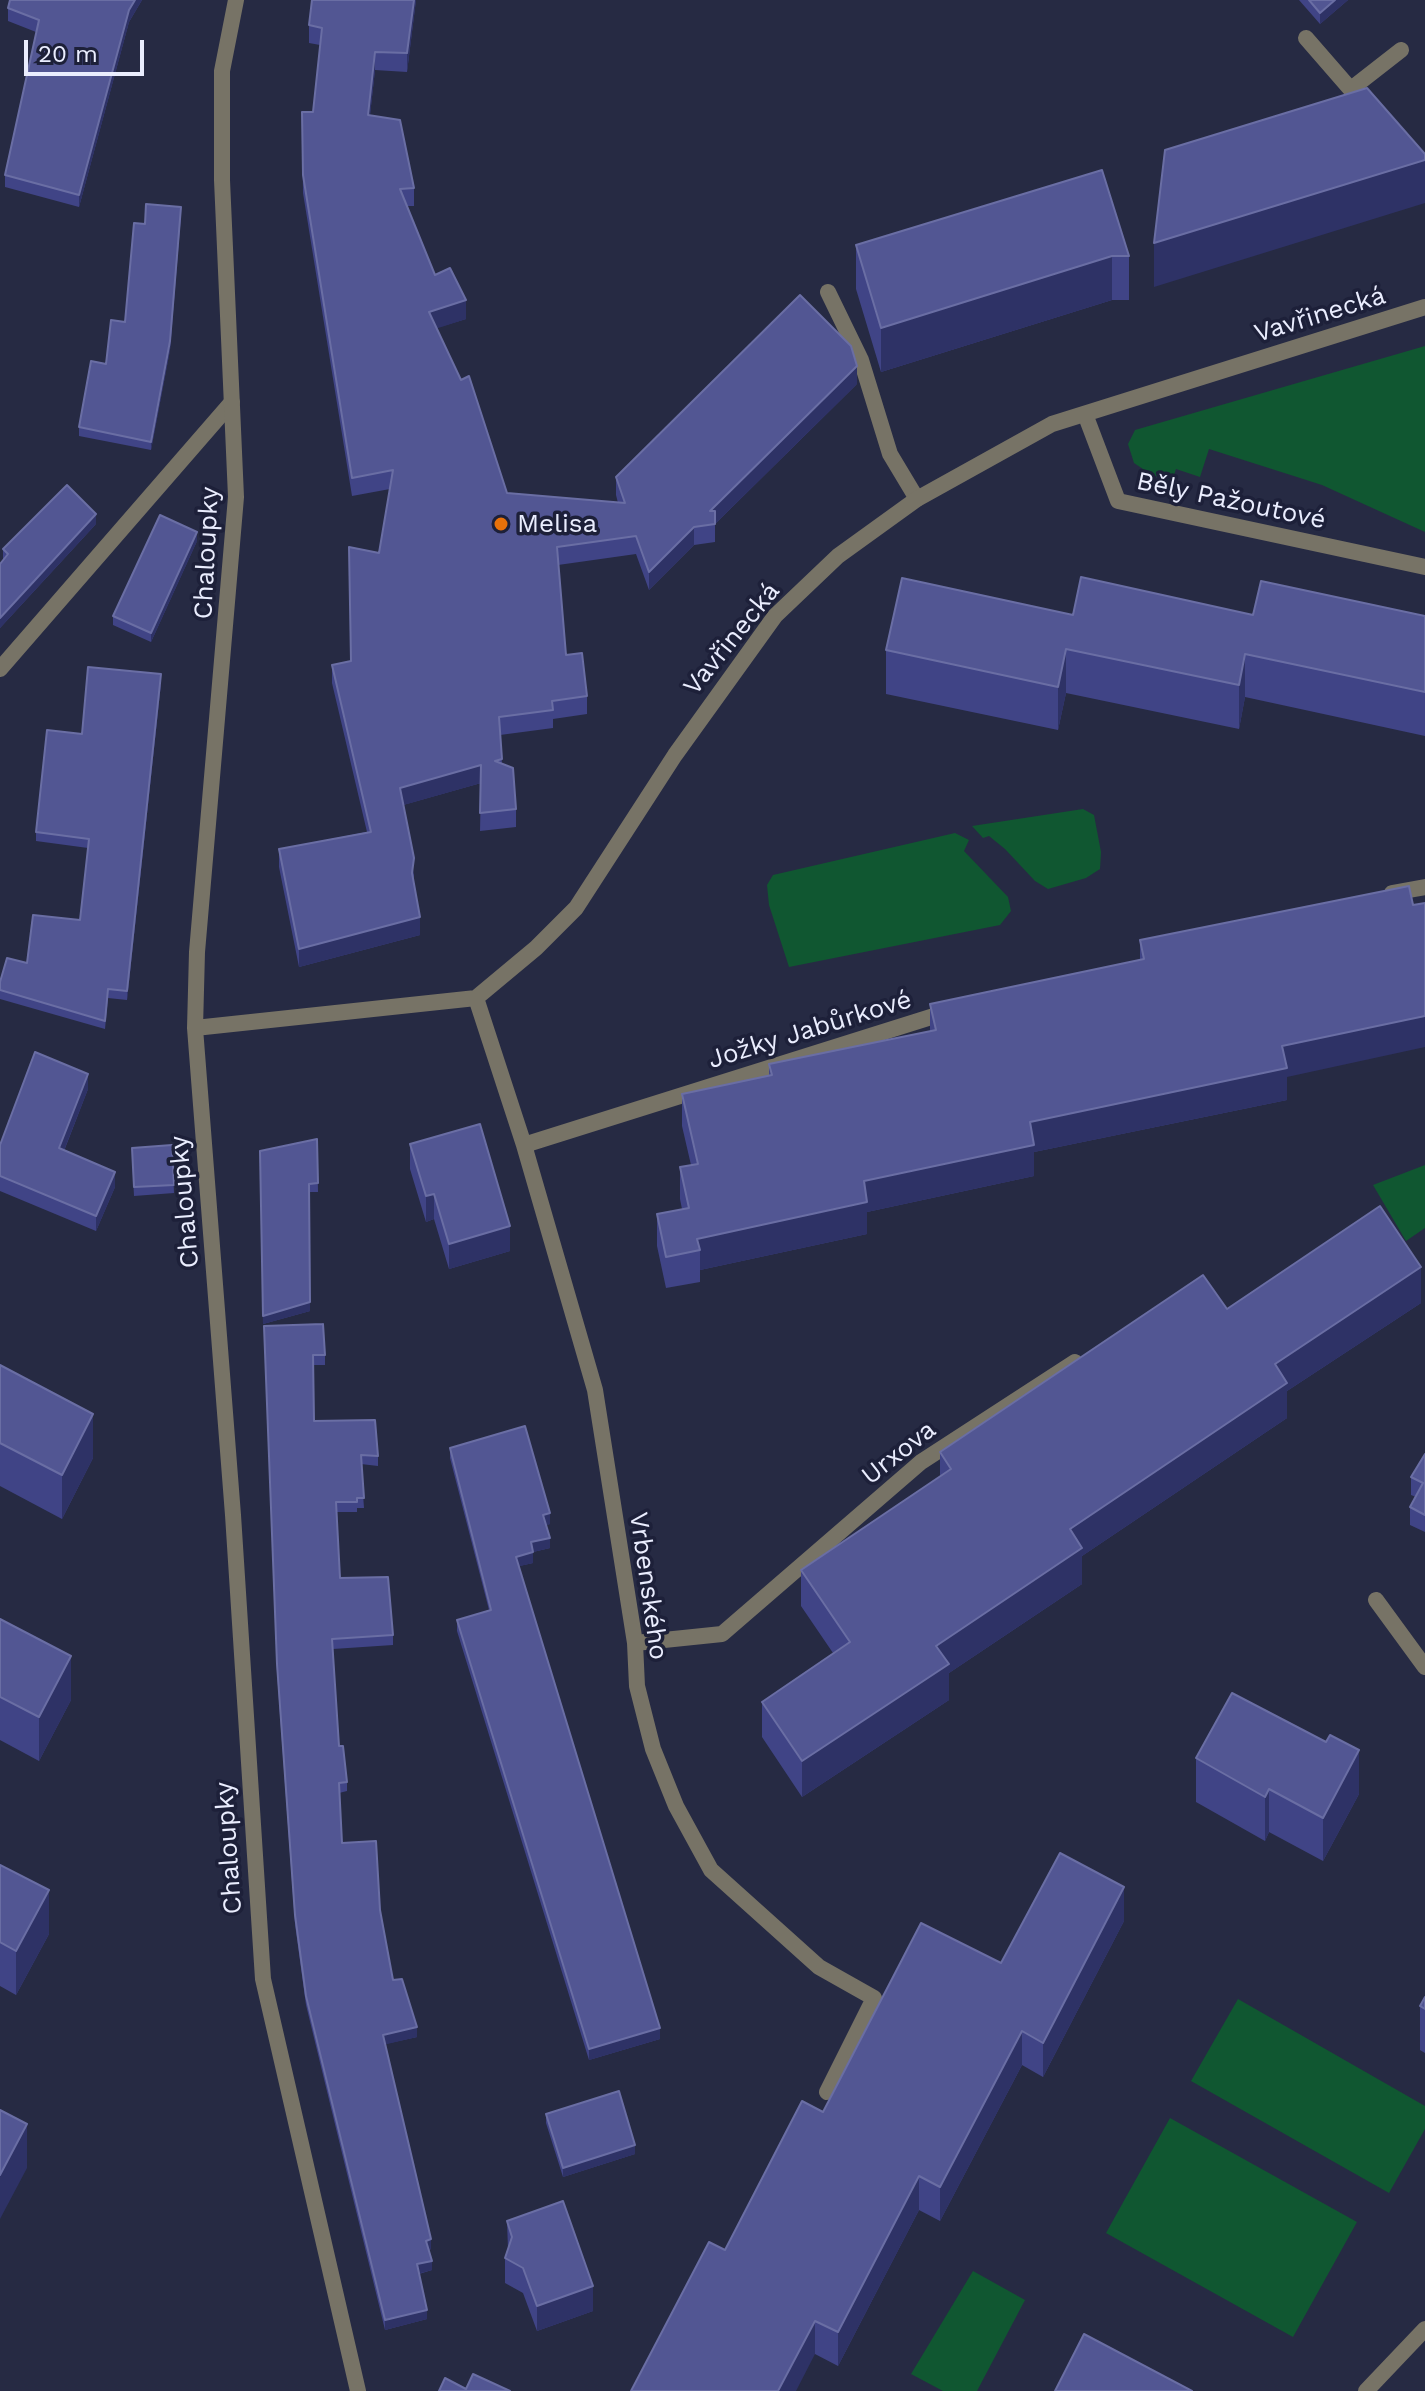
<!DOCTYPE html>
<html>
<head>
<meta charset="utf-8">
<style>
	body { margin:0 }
	#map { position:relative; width:1425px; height:2391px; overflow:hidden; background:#262a43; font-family:"Work Sans",sans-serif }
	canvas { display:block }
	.scale { position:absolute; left:24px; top:40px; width:120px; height:36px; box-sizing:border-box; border:4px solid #eaedfe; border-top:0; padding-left:10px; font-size:24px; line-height:28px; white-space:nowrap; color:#eaedfe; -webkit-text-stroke:6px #1d2039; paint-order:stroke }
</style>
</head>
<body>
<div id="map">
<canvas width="1425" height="2391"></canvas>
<div class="scale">20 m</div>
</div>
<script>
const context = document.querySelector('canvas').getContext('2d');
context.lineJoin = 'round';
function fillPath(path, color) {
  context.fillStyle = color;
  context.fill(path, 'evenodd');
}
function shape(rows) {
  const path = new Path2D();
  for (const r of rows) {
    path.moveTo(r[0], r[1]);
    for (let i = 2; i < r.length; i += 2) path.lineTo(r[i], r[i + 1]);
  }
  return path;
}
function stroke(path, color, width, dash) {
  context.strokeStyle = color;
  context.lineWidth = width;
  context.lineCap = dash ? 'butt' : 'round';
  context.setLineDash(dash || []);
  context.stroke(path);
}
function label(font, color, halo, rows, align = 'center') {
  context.font = font + ' "Work Sans",sans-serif';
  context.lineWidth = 7;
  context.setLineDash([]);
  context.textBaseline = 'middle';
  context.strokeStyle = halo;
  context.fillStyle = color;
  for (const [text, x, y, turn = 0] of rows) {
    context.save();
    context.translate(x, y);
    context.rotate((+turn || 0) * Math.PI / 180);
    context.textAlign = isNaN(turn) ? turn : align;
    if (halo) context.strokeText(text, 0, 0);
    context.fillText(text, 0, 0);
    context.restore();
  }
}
fillPath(shape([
	[1425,346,1425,532,1322,485,1209,449,1200,477,1176,469,1172,481,1152,475,1134,463,1128,444,1135,430],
	[1083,809,1094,815,1101,852,1100,869,1086,878,1048,889,1035,881,1005,849,989,836,983,838,972,826],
	[955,833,969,840,964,851,1008,897,1011,911,1000,925,789,967,769,905,767,885,773,875],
	[1425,1165,1425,1228,1406,1241,1373,1185],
	[1238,1999,1425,2106,1425,2129,1389,2193,1191,2081],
	[1170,2118,1357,2222,1293,2337,1106,2233],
	[973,2271,1025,2300,977,2391,943,2391,911,2374]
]), '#105731');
stroke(shape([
	[1306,38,1366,107],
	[1351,89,1401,50],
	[828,292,861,360,890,454,917,499],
	[0,669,232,402],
	[1392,893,1425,887]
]), '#777366', 16);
stroke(shape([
	[236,0,222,71,222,180,236,497,197,952,195,1028,233,1515,263,1979,358,2391],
	[1085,414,1118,501,1425,567],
	[476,998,524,1145,595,1390,635,1643,637,1686,653,1749,676,1806,711,1870,819,1967,874,1998,827,2092],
	[195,1028,476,998,536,948,576,908,675,755,775,616,838,556,917,499,1052,424,1425,307],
	[524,1145,950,1011],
	[1376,1600,1425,1667],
	[635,1643,722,1634,921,1462,1075,1362],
	[1366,2391,1425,2329]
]), '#777366', 16);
fillPath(shape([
	[10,0,142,0,129,22,79,207,5,187,5,175,36,32,8,21,8,8],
	[416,0,407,72,375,70,370,115,414,188,414,206,407,206,435,275,466,319,436,328,507,493,618,503,616,495,616,477,857,384,715,524,715,542,694,545,649,590,636,554,558,565,566,655,587,696,587,714,553,719,553,728,500,735,502,764,516,809,516,827,480,831,481,783,403,805,414,876,413,881,420,935,299,967,279,867,279,849,367,832,332,683,332,665,351,661,379,553,390,489,352,496,303,193,302,112,313,112,320,45,309,43,309,25],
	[1299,0,1348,0,1320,24],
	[181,216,170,350,151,450,79,436,79,427,125,322,145,224],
	[856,245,1129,256,1129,300,1112,300,881,372,856,289],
	[96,524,0,628,0,564,3,560,3,549],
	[197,541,151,642,113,625,113,616],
	[1073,615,1425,616,1425,736,1245,697,1239,729,1066,693,1058,730,886,694,886,650],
	[161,683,127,1000,108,998,105,1029,0,999,0,982,27,963,80,920,88,848,36,841,36,832,82,734],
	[1140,940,1287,1077,1287,1100,1034,1152,1034,1176,867,1212,867,1234,700,1270,700,1282,666,1288,657,1246,657,1214,682,1209,680,1199,680,1167,691,1165,682,1126,682,1094,769,1076,769,1064,930,1031,930,1004,1140,960],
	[88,1089,64,1151,115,1187,96,1231,0,1191,0,1145],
	[317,1139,318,1192,309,1192,310,1311,263,1324,260,1151],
	[410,1144,510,1251,449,1269,434,1219,426,1222,410,1169],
	[172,1145,174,1193,134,1196,132,1157],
	[1421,1303,1287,1391,1287,1418,1082,1556,1082,1584,949,1673,949,1700,802,1797,762,1737,762,1702,833,1653,801,1606,801,1570,940,1476,940,1452,1227,1309],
	[264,1326,325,1355,325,1365,313,1365,314,1421,378,1456,378,1466,361,1464,364,1508,357,1508,357,1512,337,1512,340,1578,393,1635,393,1645,333,1649,339,1746,347,1782,347,1791,339,1793,342,1843,380,1910,393,1980,417,2037,385,2044,431,2249,429,2250,432,2270,419,2274,427,2319,385,2330,306,2005,295,1924,277,1673],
	[0,1365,93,1458,62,1519,0,1486],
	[450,1448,550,1524,546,1525,550,1548,533,1552,533,1563,519,1566,660,2039,589,2060,457,1631,457,1620,489,1610,450,1458],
	[1425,1454,1425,1532,1410,1525,1410,1507,1416,1497,1411,1495,1411,1477],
	[0,1619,71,1700,39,1761,0,1740],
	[1326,1742,1359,1794,1323,1861,1269,1832,1265,1841,1196,1802,1196,1758],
	[0,1865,49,1934,16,1995,0,1986],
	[1124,1921,1043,2077,1022,2065,940,2221,919,2210,838,2366,815,2354,725,2250,823,2112,1001,1963],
	[1425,1997,1425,2053,1420,2050,1420,2006],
	[546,2114,635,2154,563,2177,546,2123],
	[507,2221,593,2311,537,2331,523,2293,505,2283,505,2258,508,2249]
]), '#404486');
fillPath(shape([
	[135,0,142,0,129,22,79,207,79,195,129,10],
	[414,0,416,0,407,72,407,53],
	[1335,0,1348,0,1320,24,1320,13],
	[375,52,375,70,368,133,368,115],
	[1425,160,1425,203,1154,287,1154,243],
	[181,207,170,350,151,450,151,442],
	[1112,256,1112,300,881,372,881,328],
	[466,300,466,319,429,331,429,312],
	[857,366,857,384,715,524,710,511],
	[96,514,96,524,0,628,0,618],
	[694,527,694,545,649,590,649,572],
	[197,532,197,541,151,642,151,633],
	[1066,649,1066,693,1058,730,1058,687],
	[1245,654,1245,697,1239,729,1239,685],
	[161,674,161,683,127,1000,127,991],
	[481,765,481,783,400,806,400,788],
	[420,917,420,935,299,967,299,949],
	[1425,1016,1425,1047,1287,1077,1287,1100,1034,1152,1034,1176,867,1212,867,1234,700,1270,700,1250,697,1239,1030,1122,1282,1046],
	[88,1074,88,1089,59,1163,59,1148],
	[115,1172,115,1187,96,1231,96,1216],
	[434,1194,434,1219,426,1222,426,1196],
	[510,1226,510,1251,449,1269,449,1244],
	[1421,1267,1421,1303,1287,1391,1287,1418,1082,1556,1082,1584,949,1673,949,1700,802,1797,802,1761,1070,1529,1275,1364],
	[310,1302,310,1311,263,1324,263,1316],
	[93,1414,93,1458,62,1519,62,1475],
	[550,1513,550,1524,543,1526,543,1515],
	[550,1538,550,1548,533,1552,533,1563,516,1567,516,1557,531,1542],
	[71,1656,71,1700,39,1761,39,1717],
	[1359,1750,1359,1794,1323,1861,1323,1818],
	[1269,1789,1269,1832,1265,1841,1265,1797],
	[1124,1887,1124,1921,1043,2077,1043,2043],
	[49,1890,49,1934,16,1995,16,1951],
	[417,2027,417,2037,383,2045,383,2035],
	[660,2028,660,2039,589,2060,589,2049],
	[1022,2031,1022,2065,940,2221,940,2187],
	[27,2124,27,2168,0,2219,0,2175],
	[635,2145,635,2154,563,2177,563,2168],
	[919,2176,919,2210,838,2366,838,2332],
	[431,2239,431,2249,426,2250,426,2241],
	[432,2261,432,2270,417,2274,417,2264],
	[593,2286,593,2311,537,2331,537,2306],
	[427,2310,427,2319,385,2330,385,2320],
	[815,2321,815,2354,796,2391,778,2391]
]), '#2e3266');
const building = shape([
	[10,0,135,0,129,10,79,195,5,175,39,20,8,8,10,0],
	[312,0,414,0,407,53,375,52,368,115,400,120,414,188,400,189,435,275,450,268,466,300,429,312,461,380,469,376,507,493,625,503,616,477,800,295,851,346,857,366,710,511,715,511,715,524,694,527,649,572,636,536,557,547,566,655,582,653,587,696,552,701,553,710,499,717,502,759,495,761,513,768,516,809,480,813,481,765,400,788,414,858,412,873,420,917,299,949,279,849,371,832,332,665,351,661,349,547,379,553,393,470,352,478,303,175,302,112,313,112,322,28,309,25,312,0],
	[1309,0,1335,0,1320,13,1309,0],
	[1367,88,1425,154,1425,160,1154,243,1165,150,1367,88],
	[1102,170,1129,256,1112,256,881,328,856,245,1102,170],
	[146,204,181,207,170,341,151,442,79,427,91,361,106,364,111,320,125,322,134,223,145,224,146,204],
	[67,485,96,514,0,618,0,564,8,554,3,549,67,485],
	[160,515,197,532,151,633,113,616,160,515],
	[1081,577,1253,615,1261,581,1425,616,1425,692,1245,654,1239,685,1066,649,1058,687,886,650,902,578,1073,615,1081,577],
	[88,667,161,674,127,991,108,989,105,1021,0,990,0,982,7,958,27,963,33,915,80,920,89,839,36,832,47,730,82,734,88,667],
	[1409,886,1413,905,1425,903,1425,1016,1282,1046,1287,1068,1030,1122,1034,1145,864,1181,867,1202,697,1239,700,1250,666,1257,657,1214,689,1208,680,1167,698,1164,682,1094,772,1075,769,1064,936,1030,930,1004,1144,959,1140,940,1409,886],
	[35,1052,88,1074,59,1148,115,1172,96,1216,0,1176,0,1145,35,1052],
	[480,1124,510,1226,449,1244,434,1194,426,1196,410,1144,480,1124],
	[317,1139,318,1183,309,1184,310,1302,263,1316,260,1151,317,1139],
	[172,1145,174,1185,134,1187,132,1148,172,1145],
	[1380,1206,1421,1267,1275,1364,1287,1383,1070,1529,1082,1548,936,1646,949,1664,802,1761,762,1702,850,1642,801,1570,951,1469,940,1452,1203,1275,1227,1309,1380,1206],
	[323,1324,325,1355,313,1355,314,1421,375,1420,378,1456,361,1455,364,1498,357,1498,357,1502,336,1502,340,1578,388,1577,393,1635,332,1639,339,1746,343,1746,347,1782,339,1783,342,1843,376,1841,380,1910,393,1980,402,1979,417,2027,383,2035,431,2239,426,2241,432,2261,417,2264,427,2310,385,2320,306,1996,295,1915,277,1664,264,1326,323,1324],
	[0,1365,93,1414,62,1475,0,1443,0,1365],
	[525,1426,550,1513,543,1515,550,1538,531,1542,533,1552,516,1557,660,2028,589,2049,457,1620,491,1610,450,1448,525,1426],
	[1425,1454,1425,1515,1410,1507,1423,1483,1411,1477,1425,1454],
	[0,1619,71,1656,39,1717,0,1697,0,1619],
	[1232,1693,1326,1742,1330,1735,1359,1750,1323,1818,1269,1789,1265,1797,1196,1758,1232,1693],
	[1060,1853,1124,1887,1043,2043,1022,2031,940,2187,919,2176,838,2332,815,2321,778,2391,631,2391,709,2242,725,2250,802,2101,823,2112,921,1923,1001,1963,1060,1853],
	[0,1865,49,1890,16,1951,0,1942,0,1865],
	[1425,1997,1425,2009,1420,2006,1425,1997],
	[619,2091,635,2145,563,2168,546,2114,619,2091],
	[0,2110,27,2124,0,2175,0,2110],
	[563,2201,593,2286,537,2306,523,2268,505,2258,512,2237,507,2221,563,2201],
	[1084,2334,1192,2391,1055,2391,1084,2334],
	[473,2374,510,2391,439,2391,445,2378,466,2389,473,2374]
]);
fillPath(building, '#525693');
stroke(building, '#6a6ea4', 2);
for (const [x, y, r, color] of [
	[501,524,8,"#e8710a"]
]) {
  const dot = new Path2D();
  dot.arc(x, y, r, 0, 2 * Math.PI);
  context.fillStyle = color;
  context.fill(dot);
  stroke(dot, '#1d2039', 3);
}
label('26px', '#eaedfe', '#1d2039', [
	["Vavřinecká",1320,315,-17],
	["Běly Pažoutové",1231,501,12],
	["Chaloupky",207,553,-87],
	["Vavřinecká",732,639,-51],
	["Jožky Jabůrkové",810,1030,-17],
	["Chaloupky",185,1202,-95],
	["Urxova",899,1453,-38],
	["Vrbenského",648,1586,82],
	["Chaloupky",229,1848,-94]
]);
label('26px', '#eaedfe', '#1d2039', [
	["Melisa",517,524]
], 'left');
</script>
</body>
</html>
